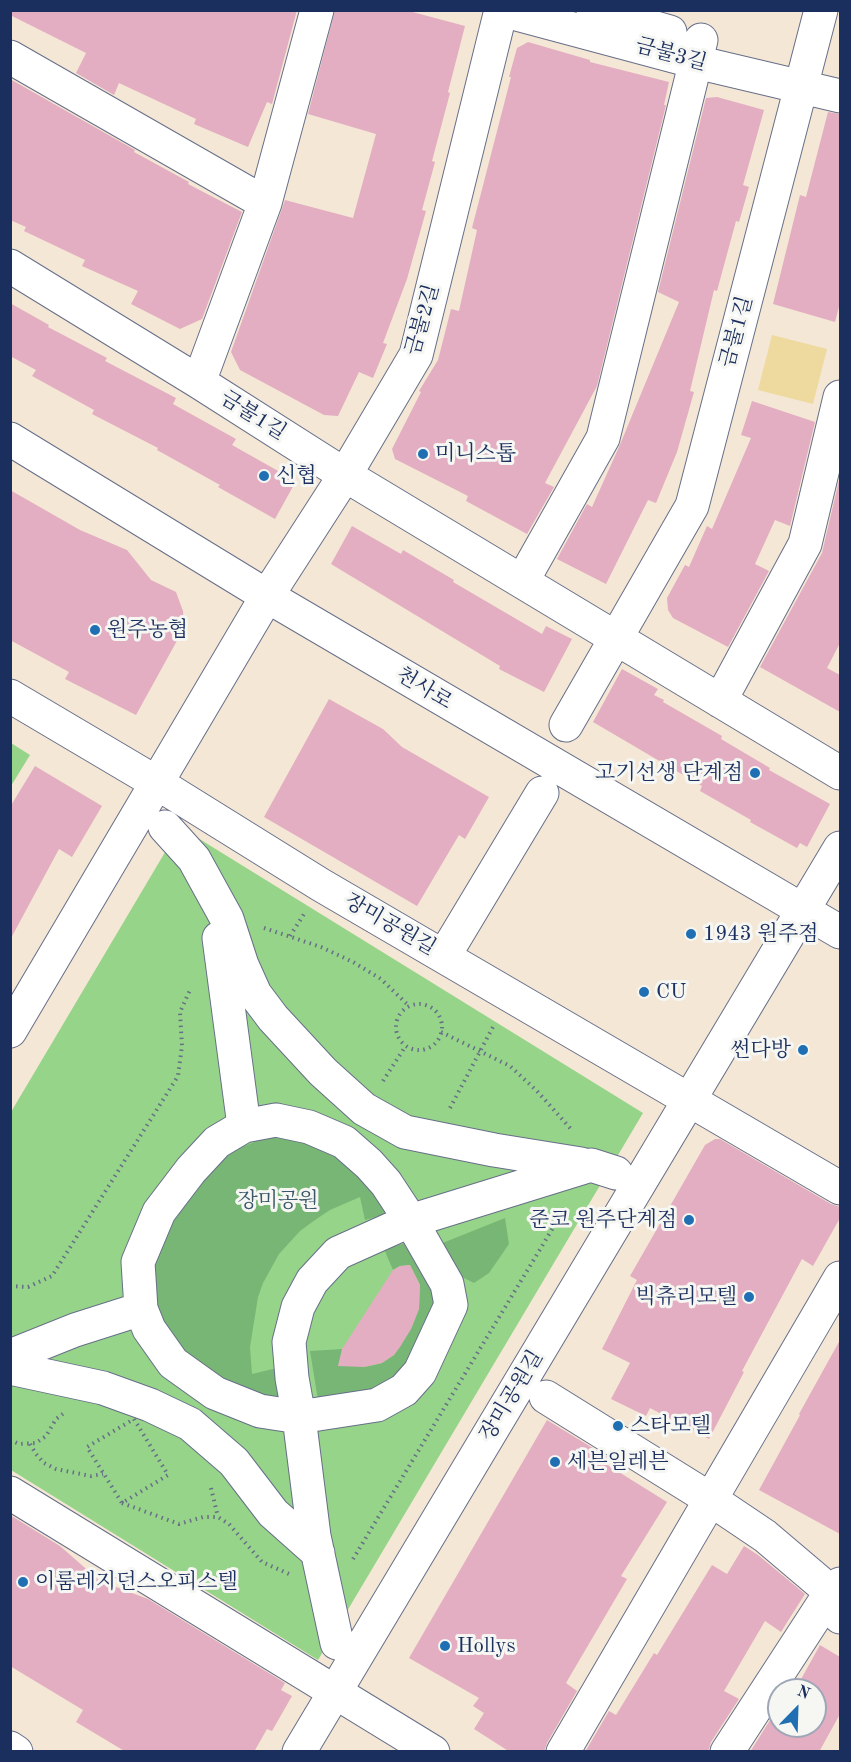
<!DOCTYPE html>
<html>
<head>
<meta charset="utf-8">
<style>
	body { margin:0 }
	#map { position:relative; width:851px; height:1762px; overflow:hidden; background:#f4e7d5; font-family:"Old Standard TT",serif }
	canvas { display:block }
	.frame { position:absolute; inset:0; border:12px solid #1b2f5e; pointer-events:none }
	.north { position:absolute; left:767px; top:1678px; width:60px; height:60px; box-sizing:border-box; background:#f6f6f2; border:2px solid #9ea6b7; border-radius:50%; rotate:23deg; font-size:16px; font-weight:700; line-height:24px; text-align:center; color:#1b2f5e }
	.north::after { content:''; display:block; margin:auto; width:21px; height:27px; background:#1f6fb2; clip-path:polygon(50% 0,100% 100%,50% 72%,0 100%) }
</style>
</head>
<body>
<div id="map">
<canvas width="851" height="1762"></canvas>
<div class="frame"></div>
<div class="north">N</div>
</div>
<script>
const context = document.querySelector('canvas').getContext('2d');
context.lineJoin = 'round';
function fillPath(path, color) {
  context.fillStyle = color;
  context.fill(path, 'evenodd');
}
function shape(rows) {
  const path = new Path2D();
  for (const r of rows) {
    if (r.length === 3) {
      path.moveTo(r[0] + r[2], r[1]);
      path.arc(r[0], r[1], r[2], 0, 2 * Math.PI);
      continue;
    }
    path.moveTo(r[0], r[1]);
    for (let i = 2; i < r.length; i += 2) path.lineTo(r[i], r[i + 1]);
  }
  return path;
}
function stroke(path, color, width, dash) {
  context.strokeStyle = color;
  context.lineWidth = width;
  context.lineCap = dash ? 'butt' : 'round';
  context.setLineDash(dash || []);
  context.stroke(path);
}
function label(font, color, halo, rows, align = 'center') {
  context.font = font + ' "Old Standard TT","Noto Serif KR",serif';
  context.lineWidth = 6;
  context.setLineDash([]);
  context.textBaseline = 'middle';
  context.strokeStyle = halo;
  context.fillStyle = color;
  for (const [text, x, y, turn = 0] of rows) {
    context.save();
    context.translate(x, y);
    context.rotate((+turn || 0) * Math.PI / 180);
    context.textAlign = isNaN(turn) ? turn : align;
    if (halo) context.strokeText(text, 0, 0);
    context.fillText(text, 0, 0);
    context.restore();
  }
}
fillPath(shape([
	[11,743,30,755,11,786],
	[180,827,643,1113,318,1660,11,1470,11,1112]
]), '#96d489');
fillPath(shape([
	[285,1134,335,1151,397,1211,365,1220,360,1197,330,1210,315,1220,300,1231,279,1254,263,1283,258,1297,250,1347,252,1374,277,1368,288,1392,274,1401,198,1374,159,1319,152,1273,161,1242,176,1213,208,1167,232,1151,262,1139],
	[505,1218,509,1244,489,1273,474,1283,454,1273,440,1244],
	[410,1242,426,1265,439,1317,389,1391,319,1406,310,1351,342,1349,364,1367,374,1365,382,1363,394,1355,411,1329,419,1309,420,1285,410,1265,400,1266,393,1270,384,1249]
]), '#78b675');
fillPath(shape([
	[772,335,827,349,813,404,758,390]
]), '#eeda9e');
fillPath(shape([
	[10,10,297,10,272,104,267,102,248,147,194,124,196,119,119,83,114,95,76,73,86,53,10,15],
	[335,10,405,10,465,26,448,92,450,93,432,161,435,162,422,210,426,211,407,279,383,343,387,344,373,378,359,372,338,416,324,415,240,370,231,352,285,200,353,218,376,134,308,114],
	[528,42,590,60,590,62,669,82,664,105,666,105,597,386,545,483,554,487,527,534,466,501,468,496,395,459,392,449,421,392,419,391,438,360,451,309,459,311,477,230,472,228,511,77,509,77,517,48],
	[10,79,135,150,134,152,189,182,188,184,242,212,202,319,180,329,131,304,138,291,82,266,85,260,24,231,26,227,10,220],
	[717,97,764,110,743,185,749,187,739,222,736,221,717,291,714,290,690,391,694,392,677,452,656,503,648,500,606,584,557,559,587,504,592,507,619,447,679,302,658,292,706,98],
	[828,112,840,114,840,303,835,322,773,304,800,195,806,197],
	[10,303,49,325,48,327,107,358,105,361,176,398,173,404,236,439,232,445,296,481,275,519,218,487,220,485,157,450,158,448,92,414,94,410,32,376,36,370,10,356],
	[752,401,815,422,790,526,775,520,755,564,769,571,728,647,673,618,668,610,667,598,685,565,689,567,707,526,712,529,751,438,741,435],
	[840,476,840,643,827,668,840,675,840,712,760,667,822,553],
	[10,490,80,530,127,550,151,580,176,592,183,611,184,628,136,715,65,679,69,672,10,640],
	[352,526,401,554,403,550,454,580,453,582,542,634,546,626,572,639,544,692,499,669,500,666,331,564],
	[622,669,658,689,654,695,664,700,663,702,722,736,721,739,770,768,769,770,830,804,807,847,800,843,797,848,750,822,751,820,700,791,702,786,593,722],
	[329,699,383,729,402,747,489,797,465,839,459,835,417,906,264,817],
	[35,766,102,806,72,857,59,849,10,940,10,807],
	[715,1139,720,1139,831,1204,840,1207,840,1218,813,1266,802,1259,742,1371,744,1372,709,1439,650,1408,646,1416,611,1399,630,1363,602,1349,637,1280,630,1276,705,1145],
	[410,1265,420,1285,419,1309,411,1329,400,1347,394,1355,382,1363,364,1367,338,1366,342,1349,393,1270,400,1266],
	[840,1340,840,1534,759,1490,800,1415,799,1414],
	[547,1420,609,1458,606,1464,667,1502,621,1576,627,1579,566,1683,577,1691,547,1743,544,1752,510,1752,474,1729,484,1713,473,1706,479,1698,409,1658],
	[10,1515,60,1546,100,1581,148,1599,285,1683,281,1690,292,1696,272,1731,267,1729,254,1752,126,1752,76,1722,83,1710,10,1666],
	[744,1546,758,1555,805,1594,781,1632,765,1621,724,1691,739,1699,711,1742,708,1752,585,1752,609,1711,616,1715,654,1653,657,1655,712,1565,727,1574],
	[820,1645,840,1657,840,1714,819,1752,750,1752,772,1717,778,1720,779,1718,779,1726,815,1726,815,1690,795,1690]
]), '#e3aec1');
const minor = shape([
	[502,10,696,62,840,96],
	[593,10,670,32],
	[10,57,265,203],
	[10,266,199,382,345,475,840,773],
	[199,382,265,203,317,10],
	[10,439,267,596,840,932],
	[523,580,603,438,701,40],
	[10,696,157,783,321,885,840,1188],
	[720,701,805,544,840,397],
	[566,725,692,506,821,10],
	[165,827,194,859,227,919,242,965,255,994,273,1018,323,1072,364,1109,405,1132,494,1150,581,1164],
	[219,938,244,1126],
	[444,956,542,793],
	[10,1031,267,596,345,475,416,355,501,10],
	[276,1120,309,1127,344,1142,369,1164,386,1183,411,1221,447,1284,451,1305,420,1372,404,1390,377,1405,299,1417,260,1411,215,1393,173,1363,149,1329,141,1309,138,1262,159,1212,191,1170,217,1142,244,1126,276,1120],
	[10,1356,75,1330,141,1309],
	[10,1368,103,1388,150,1405,190,1424,234,1462,273,1513,318,1553],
	[546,1397,710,1499,765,1536,831,1592,840,1617],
	[10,1493,433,1752],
	[337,1643,314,1536,299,1417,292,1378,289,1342,298,1307,312,1281,338,1253,407,1222,591,1165,616,1173],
	[10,1748,16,1752],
	[299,1752,840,848],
	[563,1752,840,1278],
	[727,1752,831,1592,840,1584]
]);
stroke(minor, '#676f88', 35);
stroke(shape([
	[264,928,321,947,353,962,381,979,409,1006],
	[290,936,304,914],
	[419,1027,23],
	[441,1032,510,1066,537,1091,571,1129],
	[383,1081,405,1047],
	[450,1108,494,1025],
	[10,1286,28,1287,52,1276,178,1076,182,1046,180,1012,191,988],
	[134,1419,168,1475,122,1503,87,1447,134,1419],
	[10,1440,19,1444,36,1443,46,1436,56,1419,64,1413],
	[30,1444,36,1454,44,1463,56,1469,91,1476,103,1474],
	[211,1488,218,1517],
	[122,1503,179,1524,203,1517,218,1517,229,1524,262,1562,289,1574],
	[353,1559,565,1208]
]), '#676f88', 4, [1.5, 4.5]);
stroke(minor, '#fff', 33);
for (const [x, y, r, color] of [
	[423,454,6,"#1f6fb2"],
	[264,476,6,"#1f6fb2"],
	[95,630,6,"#1f6fb2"],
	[755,773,6,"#1f6fb2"],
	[691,934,6,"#1f6fb2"],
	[644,992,6,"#1f6fb2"],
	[803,1050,6,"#1f6fb2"],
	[689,1220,6,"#1f6fb2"],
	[749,1297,6,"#1f6fb2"],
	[618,1426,6,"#1f6fb2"],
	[555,1462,6,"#1f6fb2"],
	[23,1582,6,"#1f6fb2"],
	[445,1646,6,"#1f6fb2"]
]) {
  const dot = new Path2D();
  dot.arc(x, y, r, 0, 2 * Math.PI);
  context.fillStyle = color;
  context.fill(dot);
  stroke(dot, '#f6f6f2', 2);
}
label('21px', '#1b2f5e', '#f6f6f2', [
	["금불3길",671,55,15],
	["금불2길",423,320,-74],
	["금불1길",737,332,-75],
	["금불1길",253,416,32],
	["천사로",424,689,31],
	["장미공원길",390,925,30],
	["장미공원길",512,1396,-59]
]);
label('21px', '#1b2f5e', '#f6f6f2', [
	["미니스톱",435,454],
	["신협",276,476],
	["원주농협",107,630],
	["고기선생 단계점",743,773,"right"],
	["1943 원주점",703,934],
	["CU",656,992],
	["썬다방",791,1050,"right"],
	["준코 원주단계점",677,1220,"right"],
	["빅츄리모텔",737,1297,"right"],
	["스타모텔",630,1426],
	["세븐일레븐",567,1462],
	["이룸레지던스오피스텔",35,1582],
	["Hollys",457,1646]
], 'left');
label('21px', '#3a5869', '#f6f6f2', [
	["장미공원",278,1201]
]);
</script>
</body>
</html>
